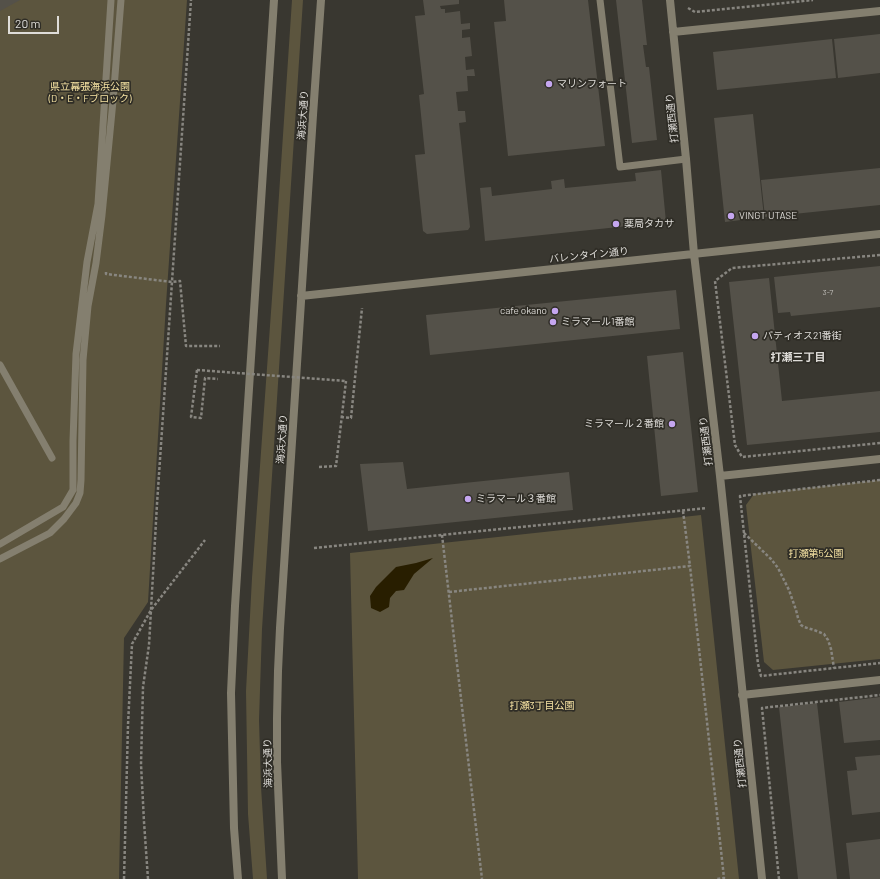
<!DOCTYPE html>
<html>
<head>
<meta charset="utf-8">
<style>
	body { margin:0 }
	#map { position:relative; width:880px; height:879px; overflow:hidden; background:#393730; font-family:Barlow,sans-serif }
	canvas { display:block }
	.scale { position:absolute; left:8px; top:16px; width:51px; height:18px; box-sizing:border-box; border:2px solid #dfddd9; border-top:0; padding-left:5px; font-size:12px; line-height:14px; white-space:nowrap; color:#dfddd9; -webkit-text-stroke:3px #2f2d26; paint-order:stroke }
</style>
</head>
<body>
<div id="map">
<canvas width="880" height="879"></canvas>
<div class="scale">20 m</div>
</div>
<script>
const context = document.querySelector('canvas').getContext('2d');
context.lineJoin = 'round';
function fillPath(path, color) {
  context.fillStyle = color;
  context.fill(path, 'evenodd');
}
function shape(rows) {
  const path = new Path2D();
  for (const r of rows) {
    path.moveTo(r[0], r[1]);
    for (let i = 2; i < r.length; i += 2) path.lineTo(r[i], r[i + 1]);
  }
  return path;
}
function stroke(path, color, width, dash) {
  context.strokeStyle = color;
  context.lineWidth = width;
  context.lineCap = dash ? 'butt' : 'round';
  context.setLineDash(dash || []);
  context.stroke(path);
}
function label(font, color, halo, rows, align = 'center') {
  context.font = font + ' Barlow,"Noto Sans JP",sans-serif';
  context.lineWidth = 3.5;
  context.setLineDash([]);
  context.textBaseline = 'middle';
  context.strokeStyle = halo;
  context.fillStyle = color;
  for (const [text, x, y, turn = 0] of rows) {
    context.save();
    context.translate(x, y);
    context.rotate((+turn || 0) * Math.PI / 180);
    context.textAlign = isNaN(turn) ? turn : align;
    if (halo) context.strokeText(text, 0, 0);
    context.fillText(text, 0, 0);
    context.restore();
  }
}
fillPath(shape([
	[0,0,187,0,166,304,148,602,124,638,119,879,0,879],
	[292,0,303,0,262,629,259,720,261,787,267,879,253,879,248,814,246,691,252,578,274,270],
	[880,480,880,659,773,670,764,662,746,505,754,494],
	[701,515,739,879,358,879,350,553]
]), '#5c553e');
fillPath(shape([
	[433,558,414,574,404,590,396,591,390,598,389,607,380,612,371,608,370,596,376,587,396,567,416,563]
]), '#281e00');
fillPath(shape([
	[0,0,20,0,0,11],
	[423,0,459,0,459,4,440,6,441,9,445,9,445,13,460,11,461,24,470,23,470,29,462,30,462,38,470,37,472,56,465,57,466,70,474,69,475,76,467,76,468,91,456,92,458,111,465,111,466,122,459,123,470,227,468,230,427,234,423,231,415,155,425,154,419,95,424,94,415,16,425,15],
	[504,0,588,0,605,146,508,156,494,22,506,21],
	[616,0,642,0,647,45,643,45,646,67,649,67,657,140,632,143],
	[880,34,880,73,838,78,834,39],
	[832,39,836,78,717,90,713,52],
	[753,114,764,217,725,222,714,118],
	[880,168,880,205,765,217,761,180],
	[661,170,666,222,485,241,480,188,491,187,492,196,552,189,551,181,564,179,565,188,636,181,635,173],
	[880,266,880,307,791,316,790,312,778,313,774,277],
	[769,278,782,401,880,391,880,432,747,445,729,282],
	[676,290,680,329,430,355,426,315],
	[683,352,698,492,661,496,647,356],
	[403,462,407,489,569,472,573,510,368,531,360,464],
	[880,697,880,740,844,743,839,702],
	[817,703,837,879,798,879,779,707],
	[880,755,880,812,852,815,847,771,857,770,855,757],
	[880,839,880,879,850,879,846,843]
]), '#545149');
stroke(shape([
	[688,8,695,12,813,0],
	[880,255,732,268,715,281,735,445,742,457,880,443],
	[106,272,106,274,172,282,180,281,186,346,220,346],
	[197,370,191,417,201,418,205,378,218,379],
	[341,417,351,418,362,308],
	[319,467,336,466,346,381],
	[880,480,740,496,758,664,761,676,880,663],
	[683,511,690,566],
	[744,533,771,559,778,568,789,590,796,610,798,618,801,625,804,627,814,630,824,634,828,640,831,649,834,668],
	[442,535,482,879],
	[314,548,707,508],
	[449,592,690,566,724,878,717,879],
	[124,879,128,725,132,644,151,610,205,540],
	[148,879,144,822,141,764,143,687,149,645,157,504,191,0],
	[779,879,762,708,880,695]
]), '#888680', 2.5, [3, 2]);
stroke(shape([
	[600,0,620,167,686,159],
	[0,365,52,458],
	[0,544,63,507,73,490,73,441,76,354,87,262,98,204,111,0],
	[0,559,50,533,64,519,76,503,80,493,81,480,83,360,88,306,96,263,102,215,113,101,121,0]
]), '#847f6f', 7);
stroke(shape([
	[670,0,686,159,694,254,720,476,762,879],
	[673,32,880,11],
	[301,296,880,234],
	[720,476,880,459],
	[742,695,880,680],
	[238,879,234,828,231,693,235,606,274,0],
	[282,879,277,762,277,718,278,671,280,628,313,115,321,0]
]), '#847f6f', 8);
stroke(shape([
	[197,370,346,381]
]), '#888680', 2.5, [3, 2]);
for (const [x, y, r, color] of [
	[549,84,4,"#c5a6f0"],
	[731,216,4,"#c5a6f0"],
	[616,224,4,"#c5a6f0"],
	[555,311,4,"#c5a6f0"],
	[553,322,4,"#c5a6f0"],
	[755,336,4,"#c5a6f0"],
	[672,424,4,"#c5a6f0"],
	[468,499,4,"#c5a6f0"]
]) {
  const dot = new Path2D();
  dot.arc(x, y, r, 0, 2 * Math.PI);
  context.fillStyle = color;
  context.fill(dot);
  stroke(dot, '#2f2d26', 1.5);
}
label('8px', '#bcbab5', null, [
	["3-7",828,292]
]);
label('10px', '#dfddd9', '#2f2d26', [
	["マリンフォート",557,84],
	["VINGT UTASE",739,216],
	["薬局タカサ",624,224],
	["cafe okano",547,311,"right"],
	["ミラマール1番館",561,322],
	["パティオス21番街",763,336],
	["ミラマール２番館",664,424,"right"],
	["ミラマール３番館",476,499]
], 'left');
label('10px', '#f6e3a3', '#2f2d26', [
	["県立幕張海浜公園",90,87],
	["(D・E・Fブロック)",90,99],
	["打瀬第5公園",816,554],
	["打瀬3丁目公園",542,706]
]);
label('10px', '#dfddd9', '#2f2d26', [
	["海浜大通り",303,115,-86],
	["打瀬西通り",672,118,-96],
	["バレンタイン通り",589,255,-6],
	["海浜大通り",282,439,-86],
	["打瀬西通り",706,441,-97],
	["海浜大通り",268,763,-91],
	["打瀬西通り",740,763,-96]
]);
label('bold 11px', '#dfddd9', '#2f2d26', [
	["打瀬三丁目",798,357]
]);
</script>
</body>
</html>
